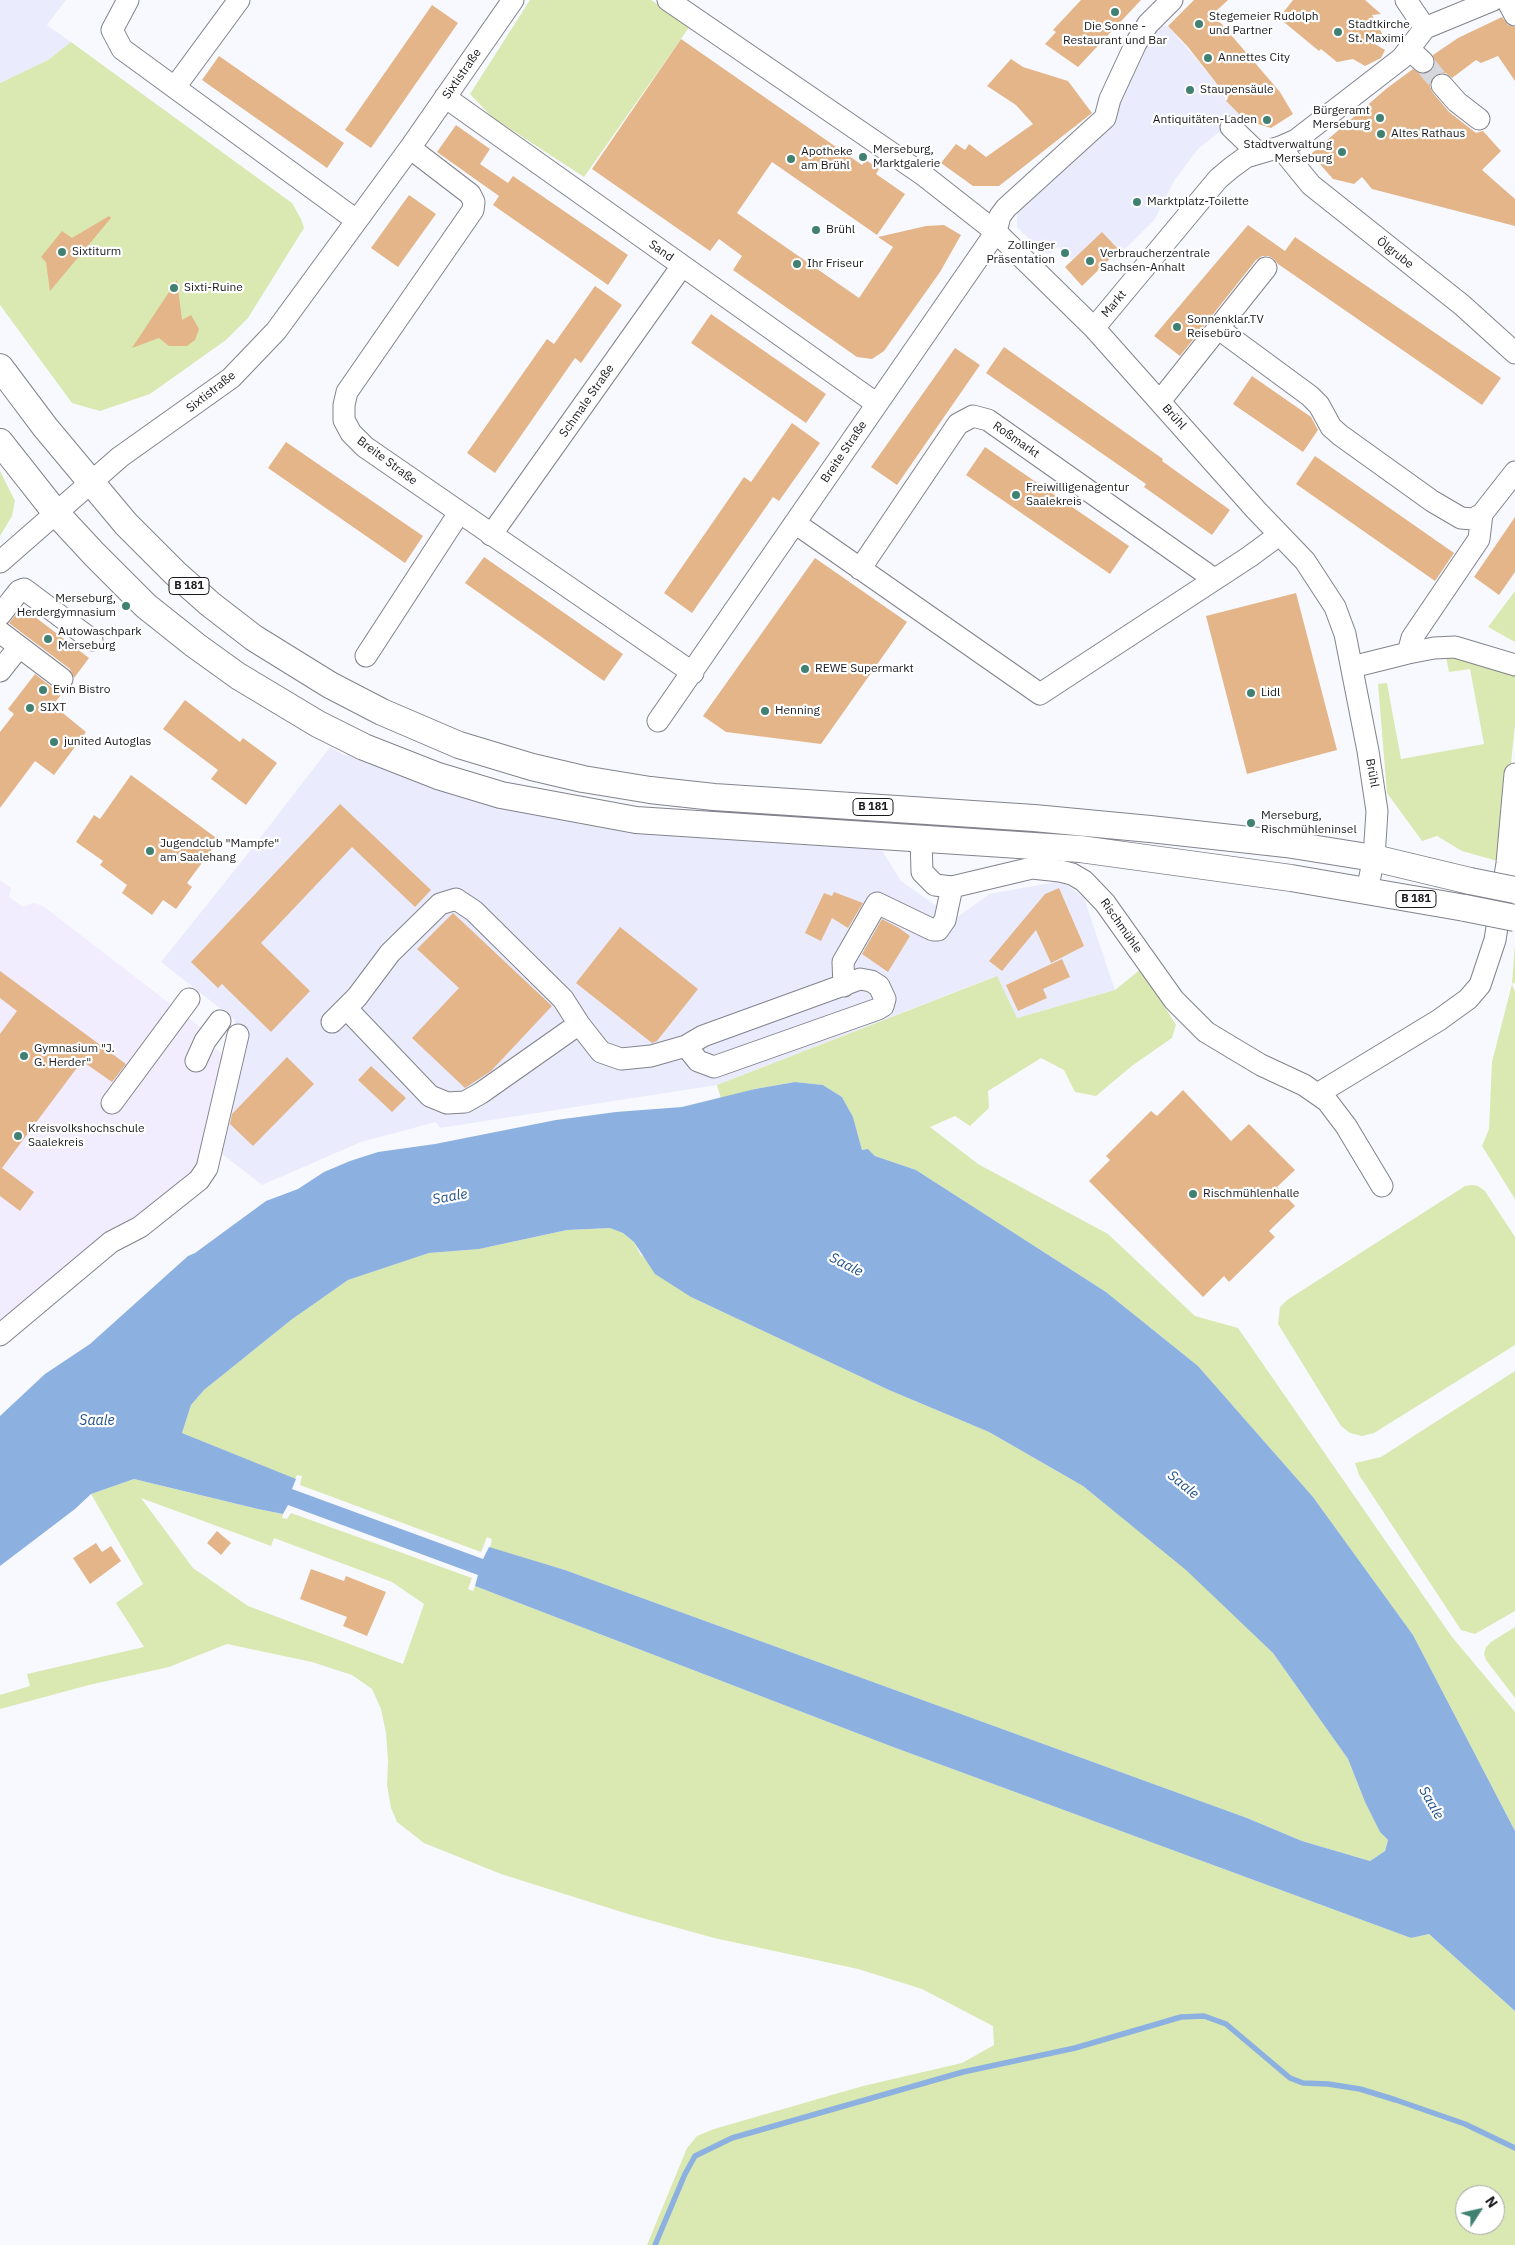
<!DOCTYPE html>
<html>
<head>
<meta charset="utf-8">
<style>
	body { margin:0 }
	#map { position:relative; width:1515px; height:2245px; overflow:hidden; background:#f8f9ff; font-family:"IBM Plex Sans",sans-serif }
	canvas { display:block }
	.north { position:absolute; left:1455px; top:2185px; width:50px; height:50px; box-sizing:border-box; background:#fff; border:1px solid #a3a4a5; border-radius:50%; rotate:55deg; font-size:14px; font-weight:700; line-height:20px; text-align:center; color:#1a1b1e }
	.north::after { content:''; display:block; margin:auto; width:18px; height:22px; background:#408172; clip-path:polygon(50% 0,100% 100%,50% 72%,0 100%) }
</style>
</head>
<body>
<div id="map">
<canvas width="1515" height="2245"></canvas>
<div class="north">N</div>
</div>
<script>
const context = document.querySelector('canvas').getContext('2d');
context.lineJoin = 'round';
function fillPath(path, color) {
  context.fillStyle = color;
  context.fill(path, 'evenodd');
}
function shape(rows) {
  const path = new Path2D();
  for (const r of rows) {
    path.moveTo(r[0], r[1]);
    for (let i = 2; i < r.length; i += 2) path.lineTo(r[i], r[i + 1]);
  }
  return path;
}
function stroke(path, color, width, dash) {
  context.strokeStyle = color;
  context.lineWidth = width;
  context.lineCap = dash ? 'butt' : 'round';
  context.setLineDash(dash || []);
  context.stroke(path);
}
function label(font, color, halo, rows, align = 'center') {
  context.font = font + ' "IBM Plex Sans",sans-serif';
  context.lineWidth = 4.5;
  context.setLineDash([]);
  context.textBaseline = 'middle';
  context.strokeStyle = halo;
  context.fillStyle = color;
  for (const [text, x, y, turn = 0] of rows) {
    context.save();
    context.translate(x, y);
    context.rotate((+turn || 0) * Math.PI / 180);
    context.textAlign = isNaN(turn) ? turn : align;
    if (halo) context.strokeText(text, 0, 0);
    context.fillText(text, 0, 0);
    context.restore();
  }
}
fillPath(shape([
	[0,0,66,0,47,25,71,42,48,60,0,83],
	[1148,24,1168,26,1195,57,1223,92,1226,101,1245,120,1218,133,1198,149,1174,181,1155,219,1121,253,1102,233,1072,260,1059,247,1052,249,1052,253,1043,253,1017,227,1017,208,1105,118],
	[330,747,346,756,349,749,477,798,881,849,901,881,955,919,989,894,1061,881,1084,898,1115,990,1017,1018,996,976,717,1085,440,1128,436,1122,361,1142,262,1185,208,1143,235,1020,161,962,250,851]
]), '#eaecfd');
fillPath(shape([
	[0,880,11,888,9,897,23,907,34,903,43,906,204,1030,199,1037,227,1057,199,1168,0,1327]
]), '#f1ecfe');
fillPath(shape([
	[530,0,651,0,690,26,584,177,492,117,470,94],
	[71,42,292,203,301,219,304,228,248,318,226,340,150,394,100,411,72,403,0,305,0,83,48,60],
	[0,471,15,501,12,516,0,536],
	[1515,591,1515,642,1488,627],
	[1458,655,1515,674,1515,724,1501,862,1462,851,1437,836,1422,841,1387,793,1378,684,1387,683,1401,759,1484,744,1470,669,1449,672,1446,657],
	[1515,944,1515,982,1512,984,1515,992,1515,1199,1482,1146,1489,1129,1492,1062,1512,984],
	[1141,969,1176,1025,1172,1038,1133,1065,1096,1096,1075,1092,1064,1070,1041,1058,988,1091,989,1108,970,1126,955,1116,930,1127,978,1164,1108,1234,1195,1316,1238,1328,1452,1637,1515,1712,1515,1831,1413,1635,1313,1497,1198,1366,1106,1292,916,1170,875,1156,868,1149,862,1150,853,1117,842,1097,823,1085,795,1082,755,1089,721,1099,717,1085,997,976,1017,1018,1115,990],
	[1472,1185,1478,1186,1485,1191,1515,1237,1515,1345,1374,1433,1362,1436,1350,1433,1341,1426,1278,1324,1280,1307,1287,1300,1465,1186],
	[610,1228,623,1233,634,1242,640,1254,691,1297,889,1390,989,1432,1083,1486,1187,1570,1273,1653,1348,1759,1365,1802,1380,1832,1388,1840,1385,1851,1370,1861,1302,1841,1247,1818,565,1570,490,1548,492,1539,487,1537,481,1552,300,1485,302,1476,297,1475,295,1479,182,1433,191,1405,204,1390,291,1320,348,1280,429,1253,479,1249,567,1230],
	[1515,1371,1515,1611,1475,1634,1461,1630,1359,1475,1355,1463,1381,1457],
	[134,1479,258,1509,283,1514,282,1518,287,1519,291,1513,472,1578,468,1589,473,1591,475,1586,893,1747,1411,1938,1429,1934,1515,2011,1515,2245,647,2245,687,2148,697,2136,714,2129,863,2086,962,2063,994,2045,993,2026,922,1989,858,1969,714,1938,628,1914,501,1874,424,1843,397,1822,391,1808,387,1785,388,1760,386,1733,381,1709,372,1689,352,1675,312,1662,227,1644,169,1667,89,1685,0,1709,0,1695,30,1686,27,1674,144,1647,116,1603,143,1584,91,1494],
	[141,1498,271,1546,274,1538,392,1582,424,1604,403,1664,248,1606,193,1568],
	[1465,2195,1495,2195,1495,2225,1465,2225],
	[1515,1627,1515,1698,1486,1660,1484,1654,1486,1647,1491,1642]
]), '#dae8b1');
fillPath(shape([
	[795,1082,823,1085,842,1097,853,1117,862,1150,868,1149,875,1156,916,1170,1106,1292,1198,1366,1313,1497,1413,1635,1515,1831,1515,2011,1429,1934,1411,1938,893,1747,475,1586,478,1575,288,1505,283,1514,258,1509,134,1479,91,1494,75,1509,0,1566,0,1416,45,1374,90,1344,188,1256,195,1253,266,1201,298,1189,324,1172,350,1161,378,1152,435,1144,556,1120,616,1112,682,1107,755,1089],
	[610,1228,623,1233,634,1242,655,1274,691,1297,889,1390,989,1432,1083,1486,1186,1570,1273,1653,1348,1759,1365,1802,1380,1832,1388,1840,1385,1851,1370,1861,1302,1841,1247,1818,565,1570,489,1547,483,1559,292,1489,296,1479,182,1433,191,1405,204,1390,291,1320,348,1280,429,1253,479,1249,567,1230]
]), '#8cb1e1');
stroke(shape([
	[655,2245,685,2174,695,2156,732,2138,963,2072,1075,2048,1181,2017,1204,2016,1226,2024,1290,2078,1303,2083,1328,2084,1360,2089,1396,2100,1465,2124,1515,2148]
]), '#8cb1e1', 5.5);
fillPath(shape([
	[1081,0,1141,0,1078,67,1045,44,1056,32,1053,30],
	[1194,0,1228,0,1213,14,1280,92,1293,114,1271,128,1245,120,1226,101,1228,98,1188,47,1168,26],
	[1293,0,1365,0,1381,14,1372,15,1384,37,1373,43,1385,50,1381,58,1365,66,1353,59,1337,62,1321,49,1319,51,1279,18],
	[432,5,458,23,371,148,345,130],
	[1502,17,1508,25,1515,27,1515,81,1498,56,1481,63,1476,60,1452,78,1446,73,1439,73,1430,81,1430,87,1433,93,1449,112,1476,133,1483,131,1501,151,1482,170,1515,199,1515,226,1372,189,1362,177,1354,184,1333,179,1311,154,1386,89,1413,69,1421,74,1432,71,1435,64,1433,55,1458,38],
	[681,39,862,165,866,160,879,169,876,174,905,194,877,235,772,162,737,213,761,230,859,298,893,247,878,237,926,226,944,225,961,235,940,272,884,351,872,359,857,357,733,270,742,256,719,239,710,251,592,169],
	[219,56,344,143,327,168,202,80],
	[1011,59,1023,67,1068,81,1092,113,999,186,973,186,941,163,956,144,965,150,969,144,986,157,1033,124,1016,105,987,86],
	[456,125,490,149,480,164,508,183,513,176,628,255,608,285,493,205,499,196,437,152],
	[409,195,436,214,398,267,371,248],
	[109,216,111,218,50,291,46,262,41,257,62,231,72,238],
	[1248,225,1285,251,1295,237,1501,378,1482,405,1278,264,1274,259,1268,256,1262,256,1256,260,1180,356,1154,336],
	[1102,232,1119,250,1082,286,1065,267],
	[177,280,182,320,191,315,199,329,195,340,187,346,169,346,159,338,132,348],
	[595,286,622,305,581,363,575,358,495,473,467,453,547,339,554,344],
	[711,314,826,394,806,423,691,343],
	[1004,347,1163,459,1162,461,1230,510,1212,535,1144,487,1146,484,986,373],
	[955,348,980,365,897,485,871,467],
	[1252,376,1311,417,1318,430,1303,452,1233,404],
	[792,423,820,443,779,501,773,497,692,613,664,593,744,477,751,482],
	[286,442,423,536,405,563,268,468],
	[985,447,1129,546,1110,574,966,475],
	[1315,456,1454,553,1435,581,1296,484],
	[1515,517,1515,572,1499,595,1474,577],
	[484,557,623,654,604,681,465,583],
	[815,558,907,622,821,744,726,732,703,716],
	[1296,593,1337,750,1247,774,1206,616],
	[22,607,89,658,74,678,70,669,9,623],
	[35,674,54,689,64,691,53,705,86,732,54,775,35,761,0,808,0,732,14,714,8,709],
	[185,700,240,742,243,738,277,763,246,805,211,779,218,770,163,729],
	[131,775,219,840,187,883,192,887,176,909,163,900,152,915,122,893,127,885,100,865,103,861,76,842,94,815,100,819],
	[340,804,431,890,415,907,352,847,261,943,310,991,271,1032,222,984,218,988,191,962],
	[1059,888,1084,946,1051,963,1036,930,1002,971,989,961,1045,894],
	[834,892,863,903,848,928,832,918,821,941,805,933,824,893,832,896],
	[453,913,552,1006,491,1071,465,1088,412,1038,459,988,417,949],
	[882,919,899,928,910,936,888,972,862,954],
	[620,927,698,989,657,1041,652,1043,576,983],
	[1062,959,1070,977,1043,989,1047,998,1018,1011,1006,985],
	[0,971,126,1064,112,1082,82,1061,2,1168,34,1192,20,1211,0,1196,0,1034,17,1011,0,998],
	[287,1057,314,1084,253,1146,230,1124,232,1114],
	[371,1066,406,1098,392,1112,358,1080],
	[1183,1090,1231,1141,1249,1124,1295,1170,1277,1187,1295,1206,1269,1231,1275,1237,1229,1282,1224,1276,1203,1297,1089,1181,1110,1160,1106,1156,1151,1111,1157,1116],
	[217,1531,231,1543,221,1555,207,1543],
	[96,1543,102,1552,111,1546,121,1561,90,1584,73,1558],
	[311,1569,344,1581,346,1576,386,1592,367,1636,343,1626,347,1617,300,1599]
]), '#e4b588');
stroke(shape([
	[1423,62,1442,85]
]), '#d7d8dd', 21, [21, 11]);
const minor = shape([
	[128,0,112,30,122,49,356,220],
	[668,0,922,174,996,232,1094,328,1256,510,1305,561,1335,607,1345,634,1368,751,1377,811,1374,858,1367,890],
	[1406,0,1425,28],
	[1507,0,1515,15],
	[1410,50,1423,62],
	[1442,85,1457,102,1479,119],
	[175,87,239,0],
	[445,97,877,404],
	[1231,127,1258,153],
	[1280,147,1311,185,1462,305,1515,353],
	[410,148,470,194,474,202,473,210,347,392,344,405,344,420,351,433,365,447,693,673],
	[1094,328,1218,179,1231,168,1246,157,1280,147,1296,140,1402,58,1425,28,1493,0],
	[1219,329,1310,396,1319,405,1331,427,1340,435,1432,501,1461,518,1473,519,1482,514,1515,472],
	[1160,401,1266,268],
	[795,523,1040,694,1249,557,1279,535],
	[491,535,682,266],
	[0,562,120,457,231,378,276,331,410,148,513,0],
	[860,569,958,424,973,416,988,420,1214,579],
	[0,615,19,591,24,589,92,640],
	[0,632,62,679],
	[1408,653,1412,638,1479,539,1482,514],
	[366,656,459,513],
	[1352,667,1408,653,1434,648,1455,647,1515,665],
	[0,671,19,647],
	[658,721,996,232,1000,216,1006,208,1105,118,1110,99,1136,43,1148,24,1172,0],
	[921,838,922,872,935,885,952,887,1032,868,1060,871,1072,874,1084,881,1105,903,1174,1000,1206,1032,1261,1065,1304,1085,1327,1101,1346,1126,1382,1186],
	[844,986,843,962,877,903,933,930,938,930,945,920,952,887],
	[347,1009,430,1096,447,1103,465,1102,481,1093,579,1024],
	[332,1022,357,997,390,953,440,904,456,899,474,911,563,999,579,1024,601,1052,621,1059,651,1056,686,1046,703,1036,860,979,871,981,879,986,885,999,883,1006,878,1009,714,1067,698,1061,686,1046],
	[196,1061,205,1041,220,1021],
	[1319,1093,1439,1020,1468,999,1480,985,1495,940,1507,863,1515,774],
	[112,1103,189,999],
	[0,1335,111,1242,140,1227,199,1180,207,1168,238,1035]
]);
const major = shape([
	[0,367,45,427,126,524,175,573,210,604,254,638,330,685,382,712,459,745,532,767,583,779,650,790,714,797,1034,818,1150,829,1286,844,1374,858,1470,881],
	[0,442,56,513,94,554,146,606,195,645,238,676,318,724,364,747,438,776,501,795,636,820,1080,849,1291,878,1465,908]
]);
stroke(minor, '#82838c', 23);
stroke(major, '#82838c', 28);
stroke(minor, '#fff', 21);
stroke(major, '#fff', 26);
const majorBridge = shape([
	[1470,881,1515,890],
	[1465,908,1515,918]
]);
stroke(majorBridge, '#82838c', 28, []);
stroke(majorBridge, '#fff', 26);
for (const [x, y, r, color] of [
	[1115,12,5,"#408172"],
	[1199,24,5,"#408172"],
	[1338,32,5,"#408172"],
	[1208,58,5,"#408172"],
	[1190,90,5,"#408172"],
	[1380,118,5,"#408172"],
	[1267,120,5,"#408172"],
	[1381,134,5,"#408172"],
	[1342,152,5,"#408172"],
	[863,157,5,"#408172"],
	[791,159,5,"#408172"],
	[1137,202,5,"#408172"],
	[816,230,5,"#408172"],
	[62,252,5,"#408172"],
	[1065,253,5,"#408172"],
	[1090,261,5,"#408172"],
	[797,264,5,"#408172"],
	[174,288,5,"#408172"],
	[1177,327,5,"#408172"],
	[1016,495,5,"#408172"],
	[126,606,5,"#408172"],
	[48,639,5,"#408172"],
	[805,669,5,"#408172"],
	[43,690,5,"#408172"],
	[1251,693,5,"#408172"],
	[30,708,5,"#408172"],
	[765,711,5,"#408172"],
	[54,742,5,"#408172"],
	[1251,823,5,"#408172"],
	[150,851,5,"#408172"],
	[24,1056,5,"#408172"],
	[18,1136,5,"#408172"],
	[1193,1194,5,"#408172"]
]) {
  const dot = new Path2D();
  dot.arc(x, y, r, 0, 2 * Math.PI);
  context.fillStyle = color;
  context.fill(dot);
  stroke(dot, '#fff', 2);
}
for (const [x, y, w] of [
	[189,586,40],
	[873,807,40],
	[1416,899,40]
]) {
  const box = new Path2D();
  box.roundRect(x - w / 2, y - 8.5, w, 17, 4);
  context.fillStyle = '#fff';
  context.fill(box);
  stroke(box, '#1a1b1e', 1);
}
label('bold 11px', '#1a1b1e', null, [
	["B 181",189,586],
	["B 181",873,807],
	["B 181",1416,899]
]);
label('12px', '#1a1b1e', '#fff', [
	["Stegemeier Rudolph",1209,17],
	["und Partner",1209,31],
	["Stadtkirche",1348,25],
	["St. Maximi",1348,39],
	["Die Sonne -",1115,27,"center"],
	["Restaurant und Bar",1115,41,"center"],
	["Annettes City",1218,58],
	["Staupensäule",1200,90],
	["Bürgeramt",1370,111,"right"],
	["Merseburg",1370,125,"right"],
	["Antiquitäten-Laden",1257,120,"right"],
	["Altes Rathaus",1391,134],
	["Stadtverwaltung",1332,145,"right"],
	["Merseburg",1332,159,"right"],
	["Merseburg,",873,150],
	["Marktgalerie",873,164],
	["Apotheke",801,152],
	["am Brühl",801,166],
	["Marktplatz-Toilette",1147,202],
	["Brühl",826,230],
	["Zollinger",1055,246,"right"],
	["Präsentation",1055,260,"right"],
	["Sixtiturm",72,252],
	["Verbraucherzentrale",1100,254],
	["Sachsen-Anhalt",1100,268],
	["Ihr Friseur",807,264],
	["Sixti-Ruine",184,288],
	["Sonnenklar.TV",1187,320],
	["Reisebüro",1187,334],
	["Freiwilligenagentur",1026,488],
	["Saalekreis",1026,502],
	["Merseburg,",116,599,"right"],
	["Herdergymnasium",116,613,"right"],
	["Autowaschpark",58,632],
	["Merseburg",58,646],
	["REWE Supermarkt",815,669],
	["Evin Bistro",53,690],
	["Lidl",1261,693],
	["SIXT",40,708],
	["Henning",775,711],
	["junited Autoglas",64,742],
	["Merseburg,",1261,816],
	["Rischmühleninsel",1261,830],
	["Jugendclub \"Mampfe\"",160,844],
	["am Saalehang",160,858],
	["Gymnasium \"J.",34,1049],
	["G. Herder\"",34,1063],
	["Kreisvolkshochschule",28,1129],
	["Saalekreis",28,1143],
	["Rischmühlenhalle",1203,1194]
], 'left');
label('12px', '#1a1b1e', '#fff', [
	["Sixtistraße",462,74,-55],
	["Sand",661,251,35],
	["Ölgrube",1395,253,38],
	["Markt",1114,304,-50],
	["Sixtistraße",211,392,-38],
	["Schmale Straße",587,401,-55],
	["Brühl",1174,417,48],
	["Roßmarkt",1016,440,35],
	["Breite Straße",844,452,-56],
	["Breite Straße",387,461,37],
	["Brühl",1372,773,80],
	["Rischmühle",1121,926,55]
]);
label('italic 14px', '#1d4e88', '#fff', [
	["Saale",450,1197,-10],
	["Saale",846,1265,27],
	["Saale",97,1421],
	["Saale",1183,1485,39],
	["Saale",1431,1803,60]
]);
</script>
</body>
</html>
